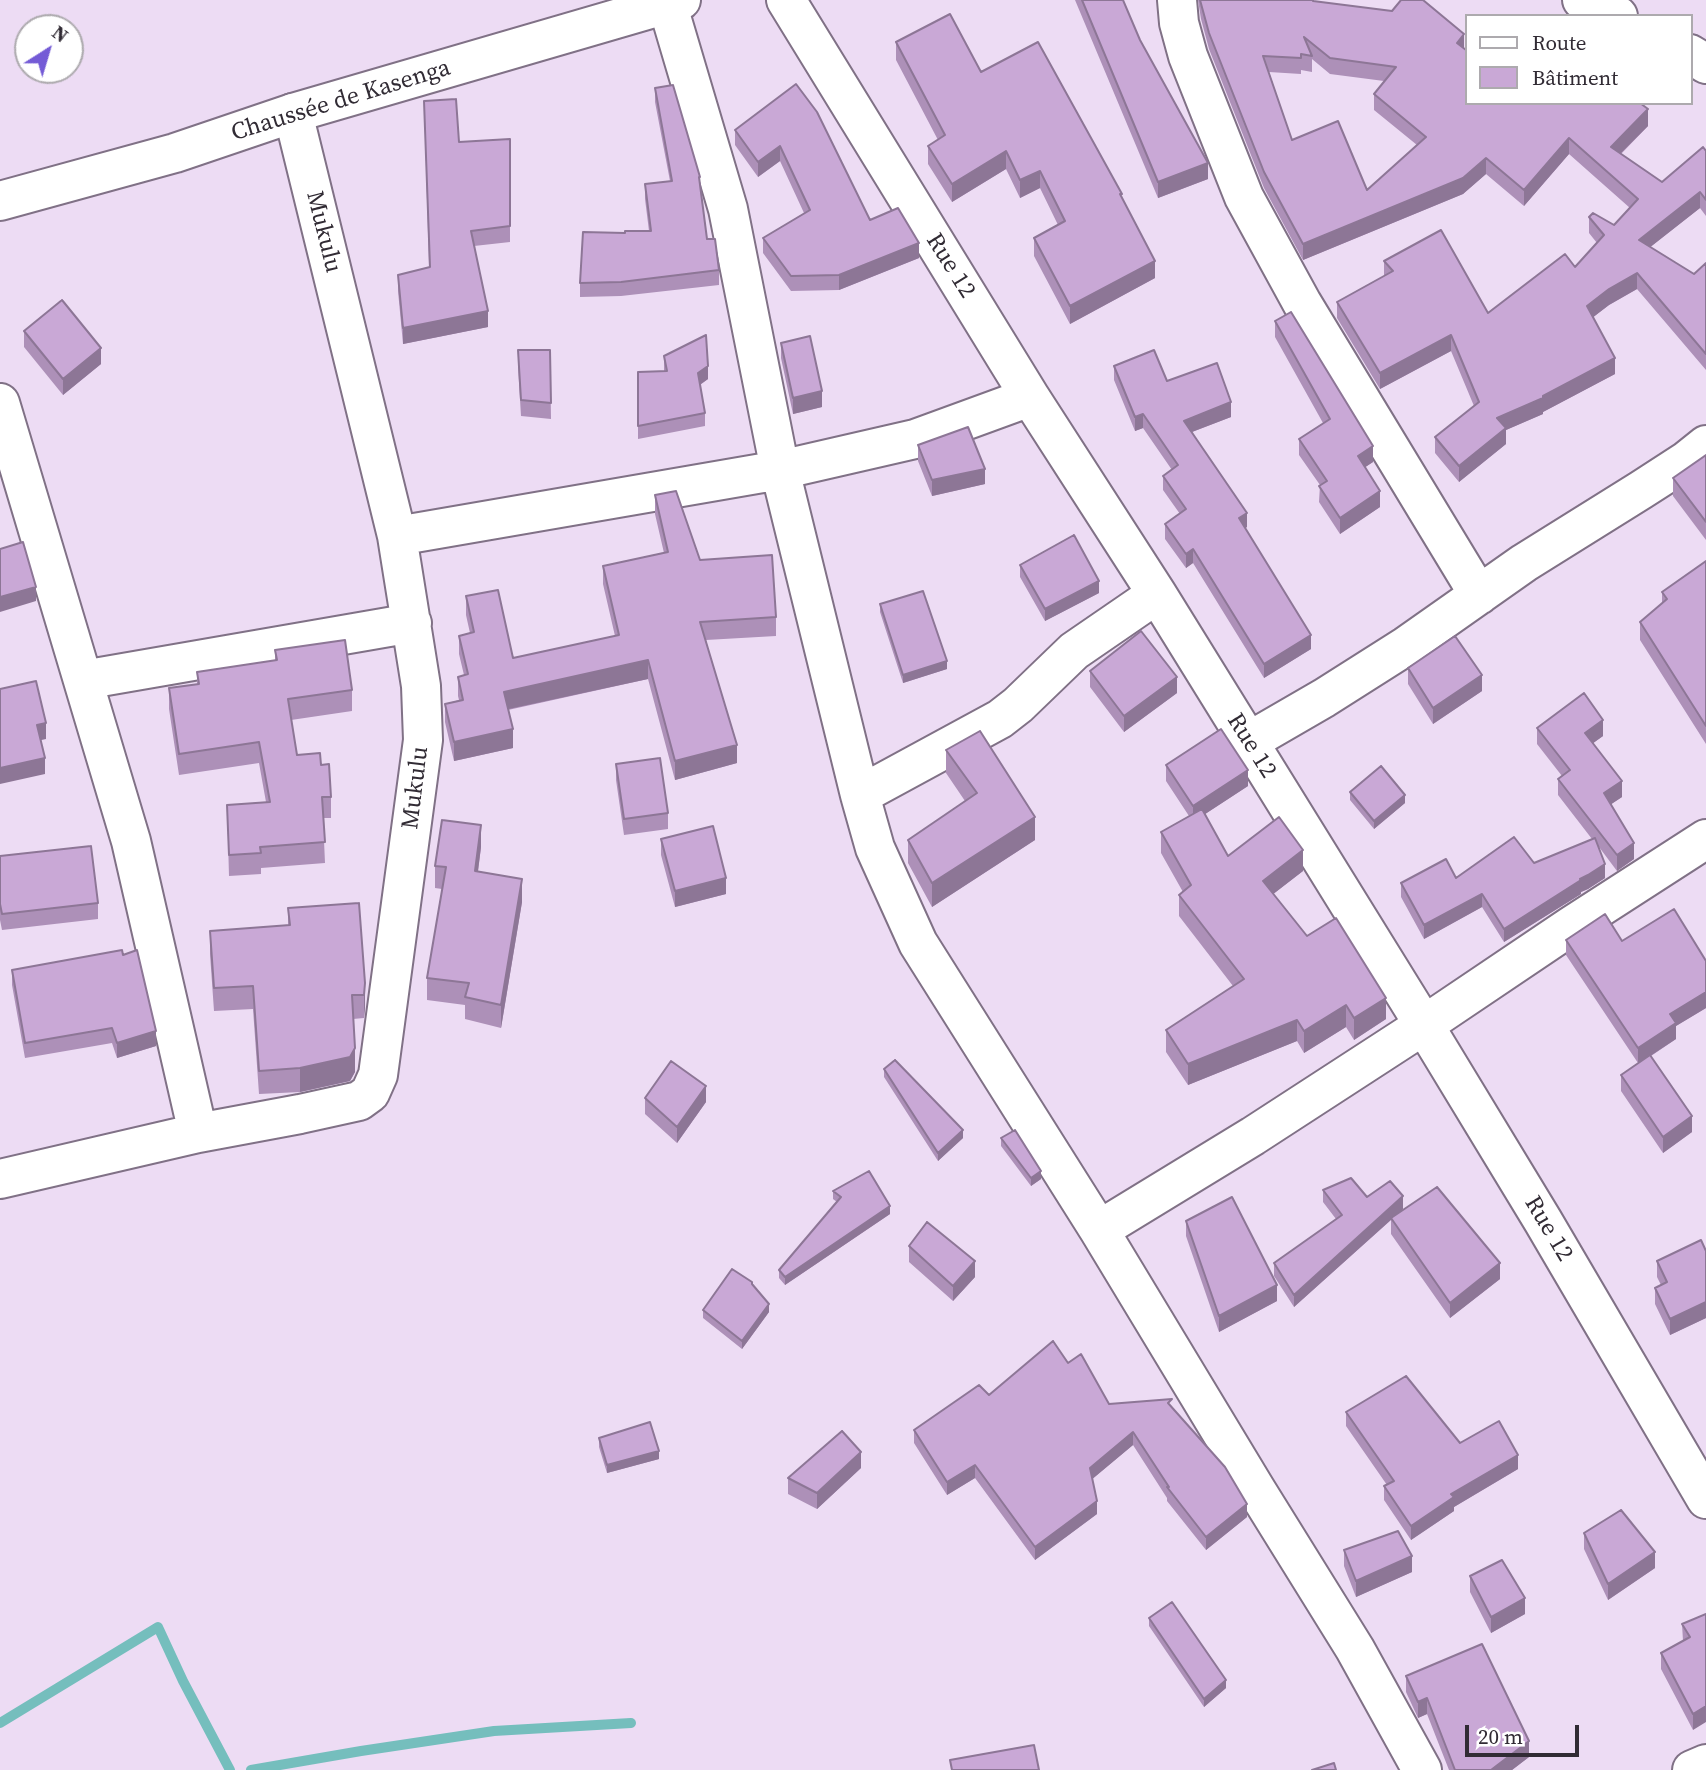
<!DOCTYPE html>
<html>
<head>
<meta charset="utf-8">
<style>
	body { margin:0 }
	#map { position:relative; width:1706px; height:1770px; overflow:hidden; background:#eddcf4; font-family:"Source Serif 4",serif }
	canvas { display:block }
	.legend { position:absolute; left:1465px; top:14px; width:228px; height:91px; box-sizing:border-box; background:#fff; border:2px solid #adaaae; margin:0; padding:9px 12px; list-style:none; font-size:21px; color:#312b34 }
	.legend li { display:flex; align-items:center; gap:14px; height:35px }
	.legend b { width:35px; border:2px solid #adaaae }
	.north { position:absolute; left:14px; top:14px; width:70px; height:70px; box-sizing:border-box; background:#fff; border:2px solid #adaaae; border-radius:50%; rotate:37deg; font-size:19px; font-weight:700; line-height:28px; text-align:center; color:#312b34 }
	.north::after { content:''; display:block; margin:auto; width:24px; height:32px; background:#745bd6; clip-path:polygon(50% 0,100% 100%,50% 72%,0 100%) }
	.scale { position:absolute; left:1465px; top:1725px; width:114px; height:32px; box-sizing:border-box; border:4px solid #312b34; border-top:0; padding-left:9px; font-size:21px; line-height:24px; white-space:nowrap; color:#312b34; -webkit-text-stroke:5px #fff; paint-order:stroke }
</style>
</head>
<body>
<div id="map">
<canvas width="1706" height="1770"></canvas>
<ul class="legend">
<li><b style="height:9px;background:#fff"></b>Route</li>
<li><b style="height:19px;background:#c9a8d6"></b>Bâtiment</li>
</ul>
<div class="north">N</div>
<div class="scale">20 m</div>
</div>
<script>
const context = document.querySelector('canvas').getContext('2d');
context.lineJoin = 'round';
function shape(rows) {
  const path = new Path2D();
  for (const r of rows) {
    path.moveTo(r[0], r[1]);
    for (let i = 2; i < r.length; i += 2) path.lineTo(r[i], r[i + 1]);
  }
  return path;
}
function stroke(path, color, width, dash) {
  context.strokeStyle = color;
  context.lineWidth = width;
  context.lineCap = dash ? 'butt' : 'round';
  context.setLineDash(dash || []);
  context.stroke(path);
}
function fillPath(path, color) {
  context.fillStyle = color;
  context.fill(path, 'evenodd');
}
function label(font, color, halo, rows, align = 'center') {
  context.font = font + ' "Source Serif 4",serif';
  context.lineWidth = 6;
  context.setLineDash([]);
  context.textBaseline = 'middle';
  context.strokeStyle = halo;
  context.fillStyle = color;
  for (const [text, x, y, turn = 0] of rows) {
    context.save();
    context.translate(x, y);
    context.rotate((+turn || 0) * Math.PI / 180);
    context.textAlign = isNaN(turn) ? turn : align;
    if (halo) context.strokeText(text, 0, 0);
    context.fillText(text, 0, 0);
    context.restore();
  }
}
stroke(shape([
	[0,1723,158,1627,183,1681,230,1770],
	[251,1770,361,1751,494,1731,631,1723]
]), '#75bebd', 10);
const minor = shape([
	[786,0,1030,397,1157,594,1424,1025,1543,1221,1706,1499],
	[1177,0,1179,23,1188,56,1244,197,1302,303,1479,595],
	[667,3,728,209,780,470,860,795,875,848,918,943,1099,1230,1255,1488,1355,1649,1422,1770],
	[0,403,131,841,198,1133],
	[397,536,780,470,915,439,1030,397],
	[83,680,412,623],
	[1248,742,1324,698,1406,646,1524,563,1641,490,1686,461,1706,445],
	[860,795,1000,719,1018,705,1074,651,1157,594],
	[0,1179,198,1133,300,1114,359,1101,370,1093,378,1075,423,740,421,686,397,536,293,113],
	[1099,1230,1253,1136,1424,1025,1571,926,1706,839],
	[1692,1770,1706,1764]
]);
const major = shape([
	[1582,0,1618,16],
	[1690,54,1706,64],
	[0,201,175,153,293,113,681,0]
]);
stroke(minor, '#807186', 42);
stroke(major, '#807186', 42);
stroke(minor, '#fff', 38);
stroke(major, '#fff', 38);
fillPath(shape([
	[1075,0,1123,0,1140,40,1208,179,1158,198],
	[1198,0,1313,0,1313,1,1464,48,1466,103,1648,126,1621,154,1662,182,1706,151,1706,216,1700,208,1650,247,1694,274,1706,263,1706,370,1637,289,1609,305,1593,317,1615,374,1543,412,1543,414,1506,430,1506,444,1459,482,1435,453,1435,437,1474,406,1451,351,1380,389,1337,318,1337,302,1384,276,1384,261,1488,313,1575,267,1597,243,1589,233,1589,217,1614,225,1630,208,1569,154,1524,206,1486,174,1463,194,1303,260,1264,188,1209,49,1201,19],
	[1312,59,1330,74,1384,81,1374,94,1374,110,1417,145,1367,190,1292,140,1269,72,1301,74,1301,70,1312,72],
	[896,42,981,72,1122,199,1155,278,1070,324,1034,256,1034,238,1058,225,1040,188,1020,198,1006,169,952,202,928,164,928,146,938,140,896,60],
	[796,84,870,220,919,258,839,290,791,291,763,253,763,238,804,213,780,161,758,177,735,145,735,130],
	[655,88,700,177,700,187,707,239,719,270,719,285,621,296,580,297,580,283,625,233,649,231,645,199,645,184,670,181,655,102],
	[424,101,459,142,510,139,510,242,474,246,488,327,403,344,398,291,398,275,429,267],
	[1275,321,1373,462,1365,467,1380,507,1340,534,1319,502,1320,485,1299,455,1299,439,1323,423,1275,337],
	[24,331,101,364,63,395,24,347],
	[781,343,822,407,793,414,781,358],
	[518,350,550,350,551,419,521,416,518,366],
	[664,356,708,379,700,385,705,413,705,426,638,439,638,372,664,371],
	[1114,366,1167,381,1231,417,1192,432,1247,527,1245,528,1311,649,1264,678,1193,563,1186,568,1165,539,1165,524,1180,514,1163,490,1163,476,1172,470,1143,428,1135,431,1114,380],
	[918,445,985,484,932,496,918,461],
	[1706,455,1706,540,1673,496,1673,478],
	[655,495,700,560,776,617,776,636,706,640,737,763,675,780,648,679,508,710,513,748,454,761,445,722,445,704,459,700,458,696,458,677,464,675,459,654,459,636,470,633,466,615,466,596,513,658,615,636,603,584,603,566,664,553,655,514],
	[1706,561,1706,744,1640,640,1640,622,1662,603,1662,592],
	[1020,565,1099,593,1045,621,1020,577],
	[880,604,947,669,903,683,880,612],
	[275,650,352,690,352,711,291,720,297,755,321,765,331,797,331,818,323,818,325,863,261,868,261,874,229,876,227,805,266,802,259,763,179,775,169,709,169,688,197,684,197,672,275,661],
	[1408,668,1482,691,1433,724,1408,684],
	[1090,671,1177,693,1124,732,1090,687],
	[1537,728,1603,736,1593,743,1622,797,1611,804,1634,859,1617,871,1599,847,1605,878,1588,889,1581,892,1581,894,1504,942,1482,907,1424,939,1401,897,1401,883,1456,878,1534,863,1592,839,1558,795,1558,779,1562,776,1537,744],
	[946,750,1035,840,932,907,908,863,908,840,965,801,946,773],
	[616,764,668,813,668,829,624,835,616,780],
	[1166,765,1248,786,1205,814,1228,856,1303,871,1273,894,1307,936,1386,1019,1354,1040,1346,1027,1304,1053,1297,1041,1188,1085,1166,1052,1166,1030,1233,986,1179,916,1179,895,1183,892,1161,853,1161,832,1189,816,1166,781],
	[1350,792,1405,803,1374,829,1350,800],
	[661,839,726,894,675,907,661,855],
	[481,847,478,872,522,902,501,1028,465,1019,465,1005,427,1000,427,978,442,889,435,888,435,866],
	[0,856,98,903,98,919,2,930,0,920],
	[359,903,365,1007,364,1018,353,1019,355,1072,350,1081,300,1092,259,1094,253,1009,214,1011,210,954,210,931,288,925,288,908],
	[1566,940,1622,941,1706,961,1706,1008,1676,1026,1676,1039,1651,1056,1692,1132,1663,1153,1621,1091,1621,1075,1638,1063,1566,955],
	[12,970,156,1046,117,1058,112,1043,25,1058,12,985],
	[884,1069,963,1138,938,1161,884,1077],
	[645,1098,706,1102,677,1143,645,1114],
	[1001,1138,1041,1179,1031,1186,1001,1146],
	[1323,1190,1367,1197,1403,1209,1398,1213,1500,1279,1450,1318,1391,1234,1391,1220,1294,1307,1274,1276,1274,1263,1336,1219,1323,1202],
	[833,1191,890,1214,785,1285,779,1278,779,1270,837,1202,833,1199],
	[1186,1221,1277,1301,1219,1332,1186,1236],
	[909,1246,975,1277,953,1301,909,1262],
	[1706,1251,1706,1318,1670,1335,1655,1304,1655,1288,1661,1285,1657,1277,1657,1261],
	[752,1284,769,1312,742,1349,703,1318,703,1310],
	[1068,1363,1109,1404,1172,1408,1247,1517,1206,1550,1167,1501,1167,1498,1133,1445,1092,1479,1097,1514,1035,1560,975,1478,947,1495,914,1443,914,1430,989,1395],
	[1346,1412,1460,1443,1518,1469,1454,1507,1454,1511,1411,1540,1384,1500,1384,1486,1387,1485,1346,1426],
	[599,1438,659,1459,607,1473,599,1447],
	[861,1468,817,1509,788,1494,788,1478],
	[1584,1533,1655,1568,1608,1600,1584,1549],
	[1344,1550,1412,1572,1356,1597,1344,1566],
	[1470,1576,1525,1614,1491,1633,1470,1592],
	[1706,1614,1693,1730,1661,1669,1661,1653,1683,1641,1682,1624],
	[1149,1618,1226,1688,1204,1707,1149,1626],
	[1406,1676,1529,1757,1512,1770,1449,1770,1427,1714,1418,1718,1406,1692]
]), '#ad90b8');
fillPath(shape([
	[1464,34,1464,50,1457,43],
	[1648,109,1648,126,1611,163,1611,147],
	[1569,138,1569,154,1524,206,1524,190],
	[780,146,780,161,758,177,758,162],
	[1006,151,1006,169,952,202,952,184],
	[1486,158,1486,174,1463,194,1303,260,1303,244],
	[1208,163,1208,179,1158,198,1158,182],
	[1040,171,1040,188,1020,198,1020,180],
	[1700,192,1700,208,1639,256,1639,240],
	[919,243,919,258,839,290,839,275],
	[1155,261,1155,278,1070,324,1070,306],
	[1637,273,1637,289,1609,305,1587,322,1587,306,1609,289],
	[488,311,488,327,403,344,403,328],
	[1451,335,1451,351,1380,389,1380,373],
	[101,348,101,364,63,395,63,379],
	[1615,358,1615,374,1543,412,1543,414,1506,430,1506,444,1459,482,1459,466,1497,418],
	[708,366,708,379,698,386,698,373],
	[822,391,822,407,793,414,793,398],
	[1231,402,1231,417,1184,435,1184,421],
	[1143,414,1143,428,1135,431,1135,417],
	[1373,446,1373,462,1358,472,1358,456],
	[985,469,985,484,932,496,932,480],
	[1380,491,1380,507,1340,534,1340,518],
	[1247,513,1247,527,1239,532,1239,518],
	[1193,549,1193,563,1186,568,1186,554],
	[1099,581,1099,593,1045,621,1045,609],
	[36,587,36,601,0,612,0,597],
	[1311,635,1311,649,1264,678,1264,664],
	[648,660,648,679,504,710,504,692],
	[947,661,947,669,903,683,903,675],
	[1482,675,1482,691,1433,724,1433,708],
	[1177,677,1177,693,1124,732,1124,716],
	[1603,720,1603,736,1585,749,1585,733],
	[46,723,46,739,37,741,37,725],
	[513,729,513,748,454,761,454,742],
	[737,745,737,763,675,780,675,761],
	[45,758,45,774,0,784,0,768],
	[1248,770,1248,786,1193,822,1193,806],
	[1622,781,1622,797,1604,809,1604,793],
	[1405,795,1405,803,1374,829,1374,821],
	[1035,817,1035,840,932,907,932,883],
	[481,825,481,847,475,893,475,871],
	[1634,843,1634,859,1617,871,1617,855],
	[1303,850,1303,871,1263,902,1263,881],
	[1605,864,1605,878,1588,889,1581,892,1581,894,1504,942,1504,929,1580,879],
	[726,878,726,894,675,907,675,891],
	[522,879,522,902,501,1028,501,1005],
	[1482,894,1482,907,1424,939,1424,925],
	[365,983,365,1007,364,1018,364,995],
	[1706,992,1706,1008,1676,1026,1676,1039,1638,1064,1638,1048,1670,1014],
	[1386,998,1386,1019,1354,1040,1354,1018],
	[1346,1005,1346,1027,1304,1053,1304,1031],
	[1297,1020,1297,1041,1188,1085,1188,1064],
	[156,1031,156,1046,117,1058,117,1043],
	[355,1048,355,1072,350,1081,300,1092,300,1068],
	[706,1086,706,1102,677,1143,677,1127],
	[1692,1116,1692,1132,1663,1153,1663,1137],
	[963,1130,963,1138,938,1161,938,1153],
	[1041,1171,1041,1179,1031,1186,1031,1178],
	[1403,1196,1403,1209,1294,1307,1294,1295],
	[890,1206,890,1214,785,1285,785,1277],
	[975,1261,975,1277,953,1301,953,1286],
	[1500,1263,1500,1279,1450,1318,1450,1303],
	[1277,1285,1277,1301,1219,1332,1219,1316],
	[1706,1302,1706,1318,1670,1335,1670,1319],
	[769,1304,769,1312,742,1349,742,1341],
	[1133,1432,1133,1445,1090,1481,1090,1468],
	[659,1451,659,1459,607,1473,607,1465],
	[861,1452,861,1468,817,1509,817,1493],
	[1518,1455,1518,1469,1454,1507,1454,1511,1411,1540,1411,1526,1451,1494],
	[975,1465,975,1478,947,1495,947,1482],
	[1097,1501,1097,1514,1035,1560,1035,1547],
	[1247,1504,1247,1517,1206,1550,1206,1537],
	[1655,1552,1655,1568,1608,1600,1608,1584],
	[1412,1556,1412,1572,1356,1597,1356,1581],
	[1525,1598,1525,1614,1491,1633,1491,1617],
	[1226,1680,1226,1688,1204,1707,1204,1699],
	[1427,1698,1427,1714,1418,1718,1418,1702],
	[1706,1706,1706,1722,1693,1730,1693,1714],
	[1529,1741,1529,1757,1512,1770,1491,1770]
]), '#8d7696');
const building = shape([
	[1082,0,1123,0,1140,40,1208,163,1158,182,1082,0],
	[1200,0,1313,0,1313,1,1392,11,1401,0,1423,0,1464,34,1457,43,1466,50,1466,103,1640,103,1648,109,1611,147,1662,182,1703,147,1706,151,1706,200,1700,192,1639,240,1694,274,1706,263,1706,354,1637,273,1609,289,1587,306,1615,358,1543,396,1543,398,1497,418,1506,428,1459,466,1435,437,1479,402,1451,335,1380,373,1337,302,1393,271,1384,261,1441,230,1488,313,1565,254,1575,267,1604,235,1589,217,1593,213,1614,225,1638,199,1569,138,1524,190,1486,158,1463,178,1303,244,1264,172,1209,33,1200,0],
	[1304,37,1330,58,1396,67,1374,94,1426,137,1367,190,1338,121,1292,140,1263,56,1301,58,1301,54,1312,56,1304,37],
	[950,14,981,72,1038,42,1122,194,1120,194,1155,261,1070,306,1034,238,1065,221,1040,171,1020,180,1006,151,952,184,928,146,945,135,896,42,950,14],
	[796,84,817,112,870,220,898,208,919,243,839,275,791,276,763,238,810,210,780,146,758,162,735,130,796,84],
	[673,85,700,177,699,177,707,239,715,239,719,270,621,282,580,283,583,232,625,233,625,231,651,231,645,184,672,181,655,88,673,85],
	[456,99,459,142,510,139,510,226,471,231,488,311,403,328,398,275,430,267,424,101,456,99],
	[62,300,101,348,63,379,24,331,62,300],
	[1291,312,1373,446,1358,456,1380,491,1340,518,1319,486,1327,481,1299,439,1330,419,1275,321,1291,312],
	[706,335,708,366,698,373,705,413,638,426,638,372,667,371,664,356,706,335],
	[810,336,822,391,793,398,781,343,810,336],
	[518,350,550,350,551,403,521,400,518,350],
	[1154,350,1167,381,1217,363,1231,402,1184,421,1247,513,1239,518,1311,635,1264,664,1193,549,1186,554,1165,524,1186,509,1163,476,1178,465,1143,414,1135,417,1114,366,1154,350],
	[968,427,985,469,932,480,918,445,968,427],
	[1706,455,1706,522,1673,478,1706,455],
	[676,491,700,560,772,555,776,617,700,622,737,745,675,761,648,660,504,692,513,729,454,742,445,704,463,700,458,677,468,674,459,636,474,632,466,596,498,590,513,658,619,635,603,566,668,552,655,495,676,491],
	[1074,535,1099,581,1045,609,1020,565,1074,535],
	[23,542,36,587,0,597,0,549,23,542],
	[1706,561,1706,726,1640,622,1667,599,1662,592,1706,561],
	[923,591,947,661,903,675,880,604,923,591],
	[1141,631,1177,677,1124,716,1090,671,1141,631],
	[1455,636,1482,675,1433,708,1408,668,1455,636],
	[345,640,352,690,288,699,297,755,320,753,321,765,329,764,331,797,322,797,325,842,260,847,261,853,229,855,227,805,270,802,259,742,179,754,169,688,199,684,197,672,277,660,275,650,345,640],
	[36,681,46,723,37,725,45,758,0,768,0,689,36,681],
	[1584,693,1603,720,1585,733,1622,781,1604,793,1634,843,1617,855,1558,779,1570,770,1537,728,1584,693],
	[1221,729,1248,770,1193,806,1166,765,1221,729],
	[980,731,1035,817,932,883,908,840,977,793,946,750,980,731],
	[660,758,668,813,624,819,616,764,660,758],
	[1381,766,1405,795,1374,821,1350,792,1381,766],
	[1202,809,1228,856,1279,817,1303,850,1263,881,1307,936,1336,918,1386,998,1354,1018,1346,1005,1304,1031,1297,1020,1188,1064,1166,1030,1244,979,1179,895,1191,885,1161,832,1202,809],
	[442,820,481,825,475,871,522,879,501,1005,465,997,469,983,427,978,446,867,435,866,442,820],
	[713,826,726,878,675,891,661,839,713,826],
	[1514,837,1534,863,1595,838,1605,864,1588,875,1580,879,1581,880,1504,929,1482,894,1424,925,1401,883,1446,859,1456,878,1514,837],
	[91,846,98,903,2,914,0,904,0,856,91,846],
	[359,903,365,983,364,995,352,995,355,1048,350,1057,300,1068,259,1071,253,986,214,988,210,931,290,925,288,908,359,903],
	[1674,909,1706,961,1706,992,1670,1014,1676,1023,1638,1048,1566,940,1605,914,1622,941,1674,909],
	[122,950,123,955,137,950,156,1031,117,1043,112,1028,25,1043,12,970,122,950],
	[1650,1055,1692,1116,1663,1137,1621,1075,1650,1055],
	[895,1060,963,1130,938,1153,884,1069,895,1060],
	[671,1061,706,1086,677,1127,645,1098,671,1061],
	[1015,1130,1041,1171,1031,1178,1001,1138,1015,1130],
	[869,1171,890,1206,785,1277,779,1270,841,1197,833,1191,869,1171],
	[1351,1178,1367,1197,1390,1181,1403,1196,1294,1295,1274,1263,1342,1215,1323,1190,1351,1178],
	[1437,1187,1500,1263,1450,1303,1391,1218,1437,1187],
	[1232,1197,1277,1285,1219,1316,1186,1221,1232,1197],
	[927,1222,975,1261,953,1286,909,1246,927,1222],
	[1701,1240,1706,1251,1706,1302,1670,1319,1655,1288,1667,1282,1657,1261,1701,1240],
	[732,1269,752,1282,752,1284,769,1304,742,1341,703,1310,732,1269],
	[1053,1341,1068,1363,1081,1354,1109,1404,1172,1399,1168,1403,1225,1467,1247,1504,1206,1537,1167,1487,1169,1487,1133,1432,1090,1468,1097,1501,1035,1547,975,1465,947,1482,914,1430,979,1385,989,1395,1053,1341],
	[1406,1376,1460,1443,1499,1421,1518,1455,1451,1494,1454,1497,1411,1526,1384,1486,1394,1481,1346,1412,1406,1376],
	[650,1422,659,1451,607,1465,599,1438,650,1422],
	[842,1431,861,1452,817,1493,788,1478,842,1431],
	[1621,1510,1655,1552,1608,1584,1584,1533,1621,1510],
	[1398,1531,1412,1556,1356,1581,1344,1550,1398,1531],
	[1502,1560,1525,1598,1491,1617,1470,1576,1502,1560],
	[1172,1602,1226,1680,1204,1699,1149,1618,1172,1602],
	[1706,1614,1706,1706,1693,1714,1661,1653,1690,1637,1682,1624,1706,1614],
	[1482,1644,1529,1741,1491,1770,1455,1770,1427,1698,1418,1702,1406,1676,1482,1644],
	[1034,1745,1039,1770,952,1770,950,1760,1034,1745],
	[1334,1763,1336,1770,1312,1770,1334,1763]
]);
fillPath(building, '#c9a8d6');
stroke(building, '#8d7696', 2);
label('24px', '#312b34', '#fff', [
	["Chaussée de Kasenga",341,101,-17],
	["Mukulu",323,232,76],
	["Rue 12",950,266,58],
	["Rue 12",1251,746,58],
	["Mukulu",416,788,-83],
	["Rue 12",1548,1229,59]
]);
</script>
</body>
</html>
